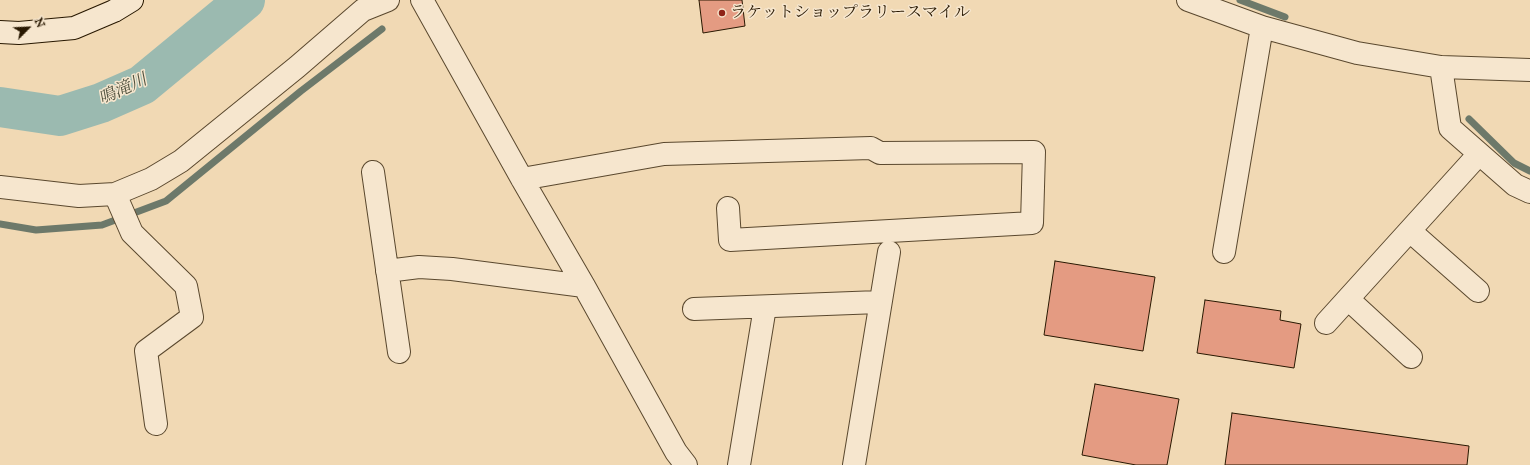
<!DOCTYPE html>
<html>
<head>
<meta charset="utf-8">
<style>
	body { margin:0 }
	#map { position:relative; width:1530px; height:465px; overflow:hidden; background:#f1d9b4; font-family:"IM FELL Great Primer",serif }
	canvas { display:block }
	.north { position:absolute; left:8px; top:8px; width:40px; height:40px; -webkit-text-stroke:3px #f6e6ce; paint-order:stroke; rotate:66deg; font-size:11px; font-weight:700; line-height:16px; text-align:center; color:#281801 }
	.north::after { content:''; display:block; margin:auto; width:14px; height:18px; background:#281801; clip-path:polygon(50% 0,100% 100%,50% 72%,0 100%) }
</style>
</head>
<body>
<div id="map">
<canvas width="1530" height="465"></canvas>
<div class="north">N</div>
</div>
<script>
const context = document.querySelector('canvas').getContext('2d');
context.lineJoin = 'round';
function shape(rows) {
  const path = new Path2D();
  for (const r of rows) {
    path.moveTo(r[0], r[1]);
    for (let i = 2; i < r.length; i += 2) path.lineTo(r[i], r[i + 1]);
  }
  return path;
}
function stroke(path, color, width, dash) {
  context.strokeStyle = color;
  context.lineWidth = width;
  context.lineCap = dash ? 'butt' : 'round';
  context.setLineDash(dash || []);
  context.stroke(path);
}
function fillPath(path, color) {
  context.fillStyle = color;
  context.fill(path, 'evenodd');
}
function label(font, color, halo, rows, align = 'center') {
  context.font = font + ' "IM FELL Great Primer","Noto Serif JP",serif';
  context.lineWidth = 3;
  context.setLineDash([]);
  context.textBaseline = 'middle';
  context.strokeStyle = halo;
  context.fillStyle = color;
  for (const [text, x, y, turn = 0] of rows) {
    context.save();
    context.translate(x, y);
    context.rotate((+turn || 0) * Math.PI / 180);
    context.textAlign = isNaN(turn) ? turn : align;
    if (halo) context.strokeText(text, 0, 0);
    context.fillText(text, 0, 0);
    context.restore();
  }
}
stroke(shape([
	[1240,0,1285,17],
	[1469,119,1514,163,1530,171],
	[0,224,36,230,102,225,166,201,301,91,382,29]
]), '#6d796a', 7);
stroke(shape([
	[0,107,60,116,101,103,142,85,245,0]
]), '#9bbab0', 40);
const building = shape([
	[699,0,742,0,745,26,703,33,699,0],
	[1055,261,1155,277,1143,351,1044,335,1055,261],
	[1205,300,1281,311,1280,320,1301,324,1294,368,1197,353,1205,300],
	[1095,384,1179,399,1167,465,1136,465,1082,455,1095,384],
	[1232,413,1469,446,1467,465,1225,465,1232,413]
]);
fillPath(building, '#e49b82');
stroke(building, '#281801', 1);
const minor = shape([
	[422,0,522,179,584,286,676,452,686,465],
	[1188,0,1262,27,1357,53,1441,67,1530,70],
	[1441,67,1450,128,1515,185,1530,192],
	[373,172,399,352],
	[522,179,664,154,871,148,880,153,1034,152,1032,223,730,240,728,208],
	[0,187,79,196,115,194,151,179,181,161,297,67,363,10,388,0],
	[115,194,132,233,186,286,192,317,146,351,156,424],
	[1410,231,1478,291],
	[1224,252,1262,27],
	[387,271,419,267,452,269,584,286],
	[1348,299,1411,357],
	[694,309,879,302],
	[1326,323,1479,154],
	[739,465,765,307],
	[854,465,889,252]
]);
const secondary = shape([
	[0,32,19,33,74,28,114,11,132,0]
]);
stroke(minor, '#5a482e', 24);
stroke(secondary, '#281801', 24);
stroke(minor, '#f6e6ce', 22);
stroke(secondary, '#f6e6ce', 22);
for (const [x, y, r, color] of [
	[722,13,4,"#8f2418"]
]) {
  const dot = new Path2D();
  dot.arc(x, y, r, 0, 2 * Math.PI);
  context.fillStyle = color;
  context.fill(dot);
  stroke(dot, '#f6e6ce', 1.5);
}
label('16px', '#281801', '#f6e6ce', [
	["ラケットショップラリースマイル",730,13]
], 'left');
label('italic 17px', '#50513e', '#f6e6ce', [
	["鳴滝川",123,90,-25]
]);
</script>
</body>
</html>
